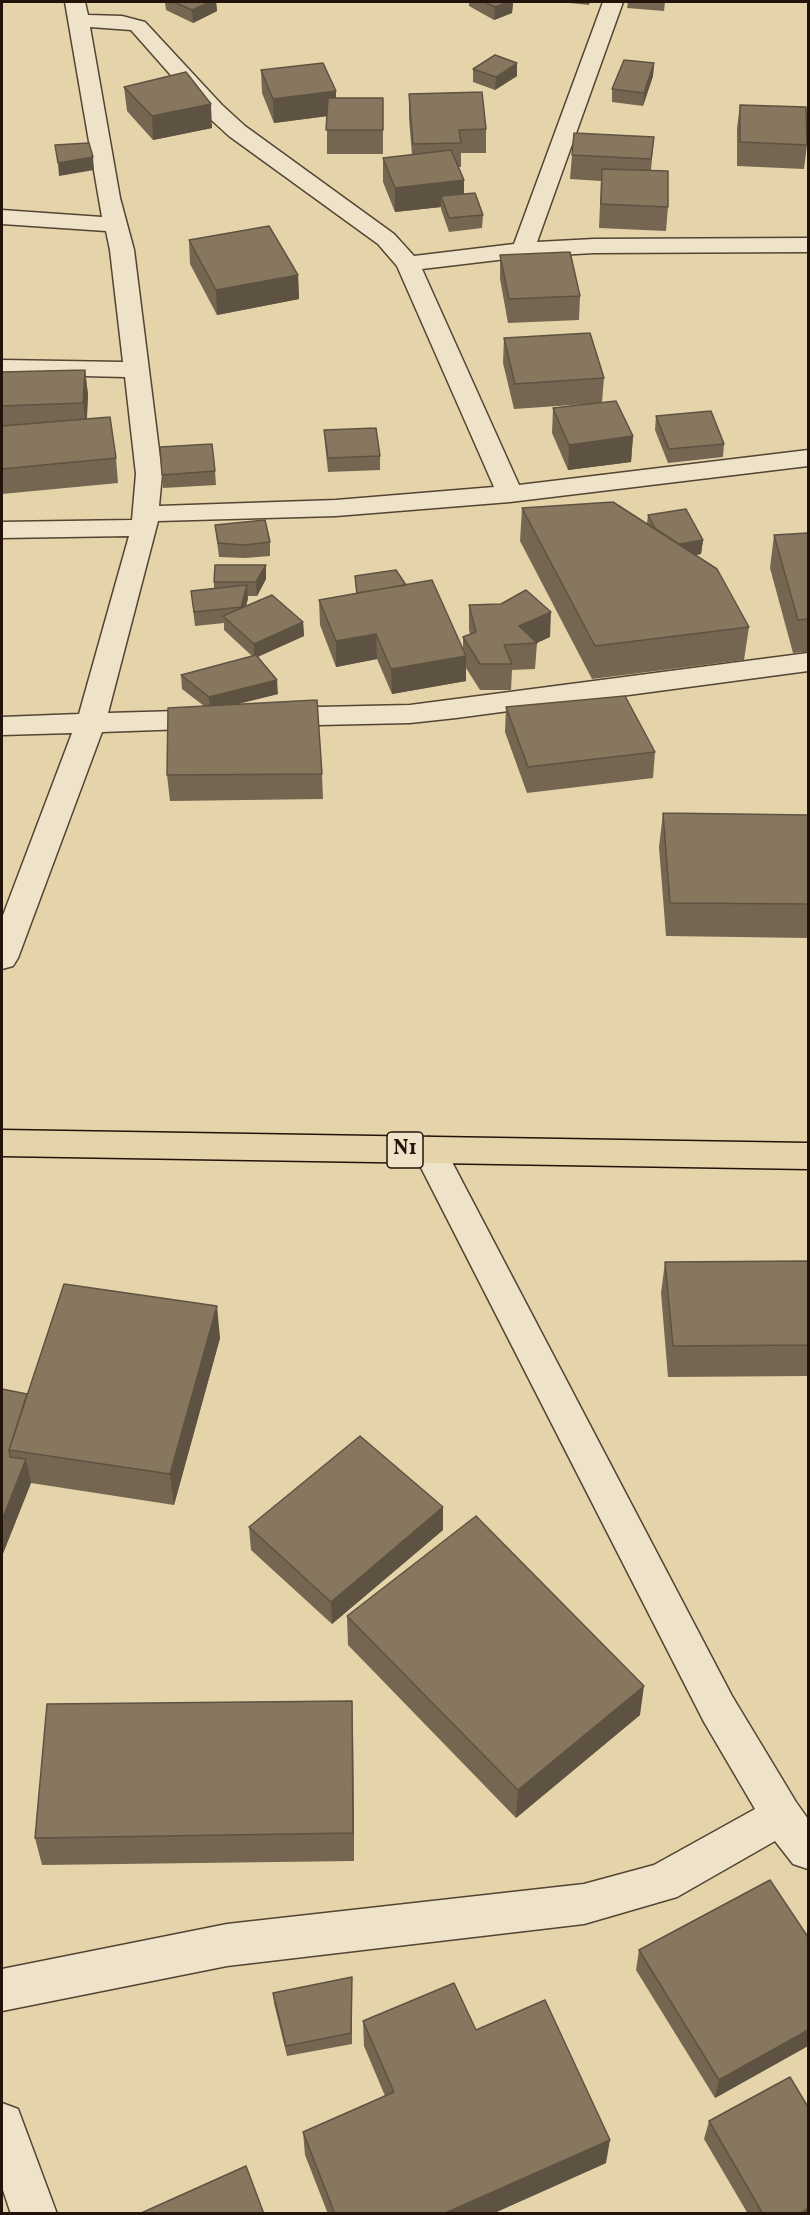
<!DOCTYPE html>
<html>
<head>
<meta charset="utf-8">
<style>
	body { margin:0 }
	#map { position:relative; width:810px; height:2215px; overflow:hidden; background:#e5d3aa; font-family:Vollkorn,serif }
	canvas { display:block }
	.frame { position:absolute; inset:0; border:3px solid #22140b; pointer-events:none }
</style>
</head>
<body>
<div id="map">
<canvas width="810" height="2215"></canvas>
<div class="frame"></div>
</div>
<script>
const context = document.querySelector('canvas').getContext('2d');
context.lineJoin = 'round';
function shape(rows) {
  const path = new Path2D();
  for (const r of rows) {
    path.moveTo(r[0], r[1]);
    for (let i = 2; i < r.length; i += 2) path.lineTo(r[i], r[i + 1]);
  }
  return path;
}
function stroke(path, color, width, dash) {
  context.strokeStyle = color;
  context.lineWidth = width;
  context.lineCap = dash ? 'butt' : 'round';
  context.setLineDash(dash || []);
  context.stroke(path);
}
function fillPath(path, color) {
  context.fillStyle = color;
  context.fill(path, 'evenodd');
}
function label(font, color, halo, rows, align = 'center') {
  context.font = font + ' Vollkorn,serif';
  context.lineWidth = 6;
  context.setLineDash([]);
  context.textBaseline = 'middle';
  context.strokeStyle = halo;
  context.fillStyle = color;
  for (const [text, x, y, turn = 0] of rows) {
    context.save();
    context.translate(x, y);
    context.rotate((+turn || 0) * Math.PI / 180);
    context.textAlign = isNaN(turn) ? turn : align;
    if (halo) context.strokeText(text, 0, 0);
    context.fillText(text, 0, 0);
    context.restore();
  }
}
const street = shape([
	[65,2,85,2,88,15,122,16,145,22,222,105,245,126,394,234,414,256,514,244,603,2,623,2,537,242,594,239,808,238,808,252,594,253,523,257,422,269,519,485,808,450,808,466,510,502,336,516,158,521,108,713,213,710,223,712,227,719,223,726,213,728,102,732,18,958,13,966,2,969,2,918,72,733,2,735,2,717,79,714,129,536,2,538,2,522,132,520,136,474,125,377,2,374,2,360,123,362,110,250,106,231,2,224,2,210,102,217,65,2],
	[90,27,131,30,206,115,229,136,378,244,397,266,494,487,336,500,159,506,162,474,134,250,120,198,90,27],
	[808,653,808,671,456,718,410,723,273,726,263,724,259,717,263,710,273,708,410,705,808,653],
	[429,1137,441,1141,732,1696,796,1802,808,1819,808,1869,793,1864,775,1841,677,1897,584,1924,227,1966,2,2011,2,1969,227,1924,584,1884,654,1865,755,1809,704,1722,412,1150,417,1141,429,1137],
	[2,2103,18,2109,57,2214,11,2214,2,2187,2,2103]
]);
const highway = shape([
	[2,1130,808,1143,808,1169,2,1156,2,1130]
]);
stroke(street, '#534433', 3);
stroke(highway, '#22140b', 3);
fillPath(street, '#eee2c8');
fillPath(highway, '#e5d3aa');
fillPath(shape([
	[165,2,216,2,217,11,193,23,166,10],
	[469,2,513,2,512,13,494,20,469,6],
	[560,2,590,2,589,5],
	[628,2,665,2,664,11,627,8],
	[766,2,791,2,791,3],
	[654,63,653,76,643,106,612,102,612,89],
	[473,69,517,76,495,90,473,82],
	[261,70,336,91,336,98,383,98,383,154,327,154,327,116,274,123,262,93],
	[124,87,212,128,153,140,127,111],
	[409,94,486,129,486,153,461,153,461,167,459,167,464,180,464,194,483,215,482,228,449,232,441,209,441,207,395,212,383,182,383,158,412,155,409,118],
	[740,105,807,145,804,169,737,166,737,128],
	[654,137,651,170,668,207,666,231,599,228,601,181,570,179,572,155],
	[189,240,298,275,299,299,217,315,190,264],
	[500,255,580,296,579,320,508,323,500,279],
	[504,338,604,378,602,402,633,436,631,462,568,470,552,433,553,408,586,404,514,409,503,363],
	[85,370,88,395,87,419,116,458,118,483,2,494,2,372],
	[656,416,724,444,723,457,668,463,655,430],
	[324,430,380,456,380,470,328,472,325,444],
	[160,447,215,471,216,485,163,488],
	[522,508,647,523,648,515,703,540,701,554,696,555,749,627,744,660,592,679,520,541],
	[215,525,270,542,270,556,245,558,219,557],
	[808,533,808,652,793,653,770,568,774,535],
	[355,576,406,585,463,648,463,637,470,634,469,630,469,605,550,637,537,643,535,669,512,670,511,690,480,690,466,668,466,681,392,694,377,659,336,667,320,625,319,600,356,593],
	[266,579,257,596,247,596,246,606,303,622,304,636,258,657,278,694,237,704,322,774,323,799,170,801,167,775,204,706,182,689,181,675,252,656,224,630,224,623,195,626,191,591,214,588,214,582],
	[506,707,655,752,653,778,527,793,505,732],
	[663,813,808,815,808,938,666,936,659,847],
	[808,1261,808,1376,668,1377,661,1293,665,1262],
	[220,1338,174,1505,31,1483,2,1556,2,1389,27,1394],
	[443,1507,443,1530,332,1624,251,1550,249,1527],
	[347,1616,640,1715,516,1818,348,1645],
	[353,1729,354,1861,42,1865,35,1838],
	[808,1937,808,2046,715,2098,636,1970,639,1950],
	[352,1977,352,2044,287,2056,274,2003,273,1993],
	[363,2021,476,2030,606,2163,492,2214,328,2214,305,2155,303,2132,385,2096,364,2046],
	[709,2121,808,2214,748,2214,704,2139]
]), '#746651');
fillPath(shape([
	[210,2,216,2,217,11,193,23,192,10],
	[509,2,513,2,512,13,494,20,495,7],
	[517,63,517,76,495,90,496,77],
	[654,63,653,76,643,106,644,93],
	[336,91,336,115,274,123,273,99],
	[211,104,212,128,153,140,152,116],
	[93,157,94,170,59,176,58,163],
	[464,180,464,204,441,196,441,207,395,212,395,188],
	[298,275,299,299,217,315,216,290],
	[85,370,88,395,86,428,83,403],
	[633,436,631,462,568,470,569,445],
	[703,540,701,554,663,560,664,546],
	[266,565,266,579,257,596,256,582],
	[247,585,248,599,242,621,241,607],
	[551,612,550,637,536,643,519,626],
	[303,622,304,636,254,658,254,644],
	[376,634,377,659,336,667,336,641],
	[466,656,466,681,392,694,391,669],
	[277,680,278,694,210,711,209,697],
	[217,1306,220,1338,174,1505,170,1474],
	[26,1459,31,1483,2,1556,2,1520],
	[443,1507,443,1530,332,1624,331,1602],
	[644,1686,640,1715,516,1818,518,1790],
	[352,1701,353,1729,354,1861,353,1833],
	[808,2030,808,2046,715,2098,719,2080],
	[610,2140,606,2163,492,2214,443,2214],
	[808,2208,808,2214,799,2214]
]), '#5e5342');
const building = shape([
	[174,2,210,2,192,10,174,2],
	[484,2,509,2,495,7,484,2],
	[495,55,517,63,496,77,473,69,495,55],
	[624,60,654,63,644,93,612,89,624,60],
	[323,63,336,91,273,99,261,70,323,63],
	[186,72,211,104,152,116,124,87,186,72],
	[482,92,486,129,459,130,461,143,413,144,409,94,482,92],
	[328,98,383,98,383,130,326,130,328,98],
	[740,105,806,107,807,145,740,142,740,105],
	[574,133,654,137,651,159,572,155,574,133],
	[89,143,93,157,58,163,55,145,89,143],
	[451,150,464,180,395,188,383,158,451,150],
	[602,169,668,171,668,207,601,204,602,169],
	[475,193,483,215,449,218,441,196,475,193],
	[269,226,298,275,216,290,189,240,269,226],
	[570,252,580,296,509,299,500,255,570,252],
	[590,333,604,378,515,384,504,338,590,333],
	[85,370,83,403,2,406,2,372,85,370],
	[616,401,633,436,569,445,553,408,616,401],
	[711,411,724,444,669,449,656,416,711,411],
	[110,417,116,458,2,469,2,426,110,417],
	[376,428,380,456,328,458,324,430,376,428],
	[212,444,215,471,162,475,160,447,212,444],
	[613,502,717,569,749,627,595,646,522,508,613,502],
	[686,509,703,540,679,544,655,528,648,515,686,509],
	[265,520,270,542,244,545,218,543,215,525,265,520],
	[808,533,808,619,798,620,774,535,808,533],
	[215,565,266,565,256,582,214,582,215,565],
	[396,570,406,585,357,593,355,576,396,570],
	[432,580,466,656,391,669,376,634,336,641,319,600,432,580],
	[247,585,241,607,194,612,191,591,247,585],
	[526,590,551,612,519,626,537,643,504,645,512,664,480,664,463,637,476,632,469,605,501,604,526,590],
	[272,595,303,622,254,644,223,616,272,595],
	[256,655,277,680,209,697,181,675,256,655],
	[625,696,655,752,528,767,506,707,625,696],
	[317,700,322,774,167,775,168,708,317,700],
	[663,813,808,815,808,904,670,903,663,813],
	[808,1261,808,1345,673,1346,665,1262,808,1261],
	[64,1284,217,1306,170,1474,9,1450,64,1284],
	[2,1389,27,1394,9,1450,10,1457,26,1459,2,1520,2,1389],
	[360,1436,443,1507,331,1602,249,1527,360,1436],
	[476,1516,644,1686,518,1790,347,1616,476,1516],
	[352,1701,353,1833,35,1838,47,1704,352,1701],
	[770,1880,808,1937,808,2030,719,2080,639,1950,770,1880],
	[352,1977,351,2033,286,2046,273,1993,352,1977],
	[454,1983,476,2030,545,2000,610,2140,443,2214,335,2214,303,2132,394,2092,363,2021,454,1983],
	[790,2077,808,2107,808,2208,799,2214,763,2214,709,2121,790,2077],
	[246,2166,264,2214,139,2214,246,2166]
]);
fillPath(building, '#87775e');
stroke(building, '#5e5342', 1.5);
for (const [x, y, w] of [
	[405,1150,36]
]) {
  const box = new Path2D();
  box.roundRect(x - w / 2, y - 18, w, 36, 4.5);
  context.fillStyle = '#eee2c8';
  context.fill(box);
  stroke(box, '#22140b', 1.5);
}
label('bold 21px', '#22140b', null, [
	["N1",405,1150]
]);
</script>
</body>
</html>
